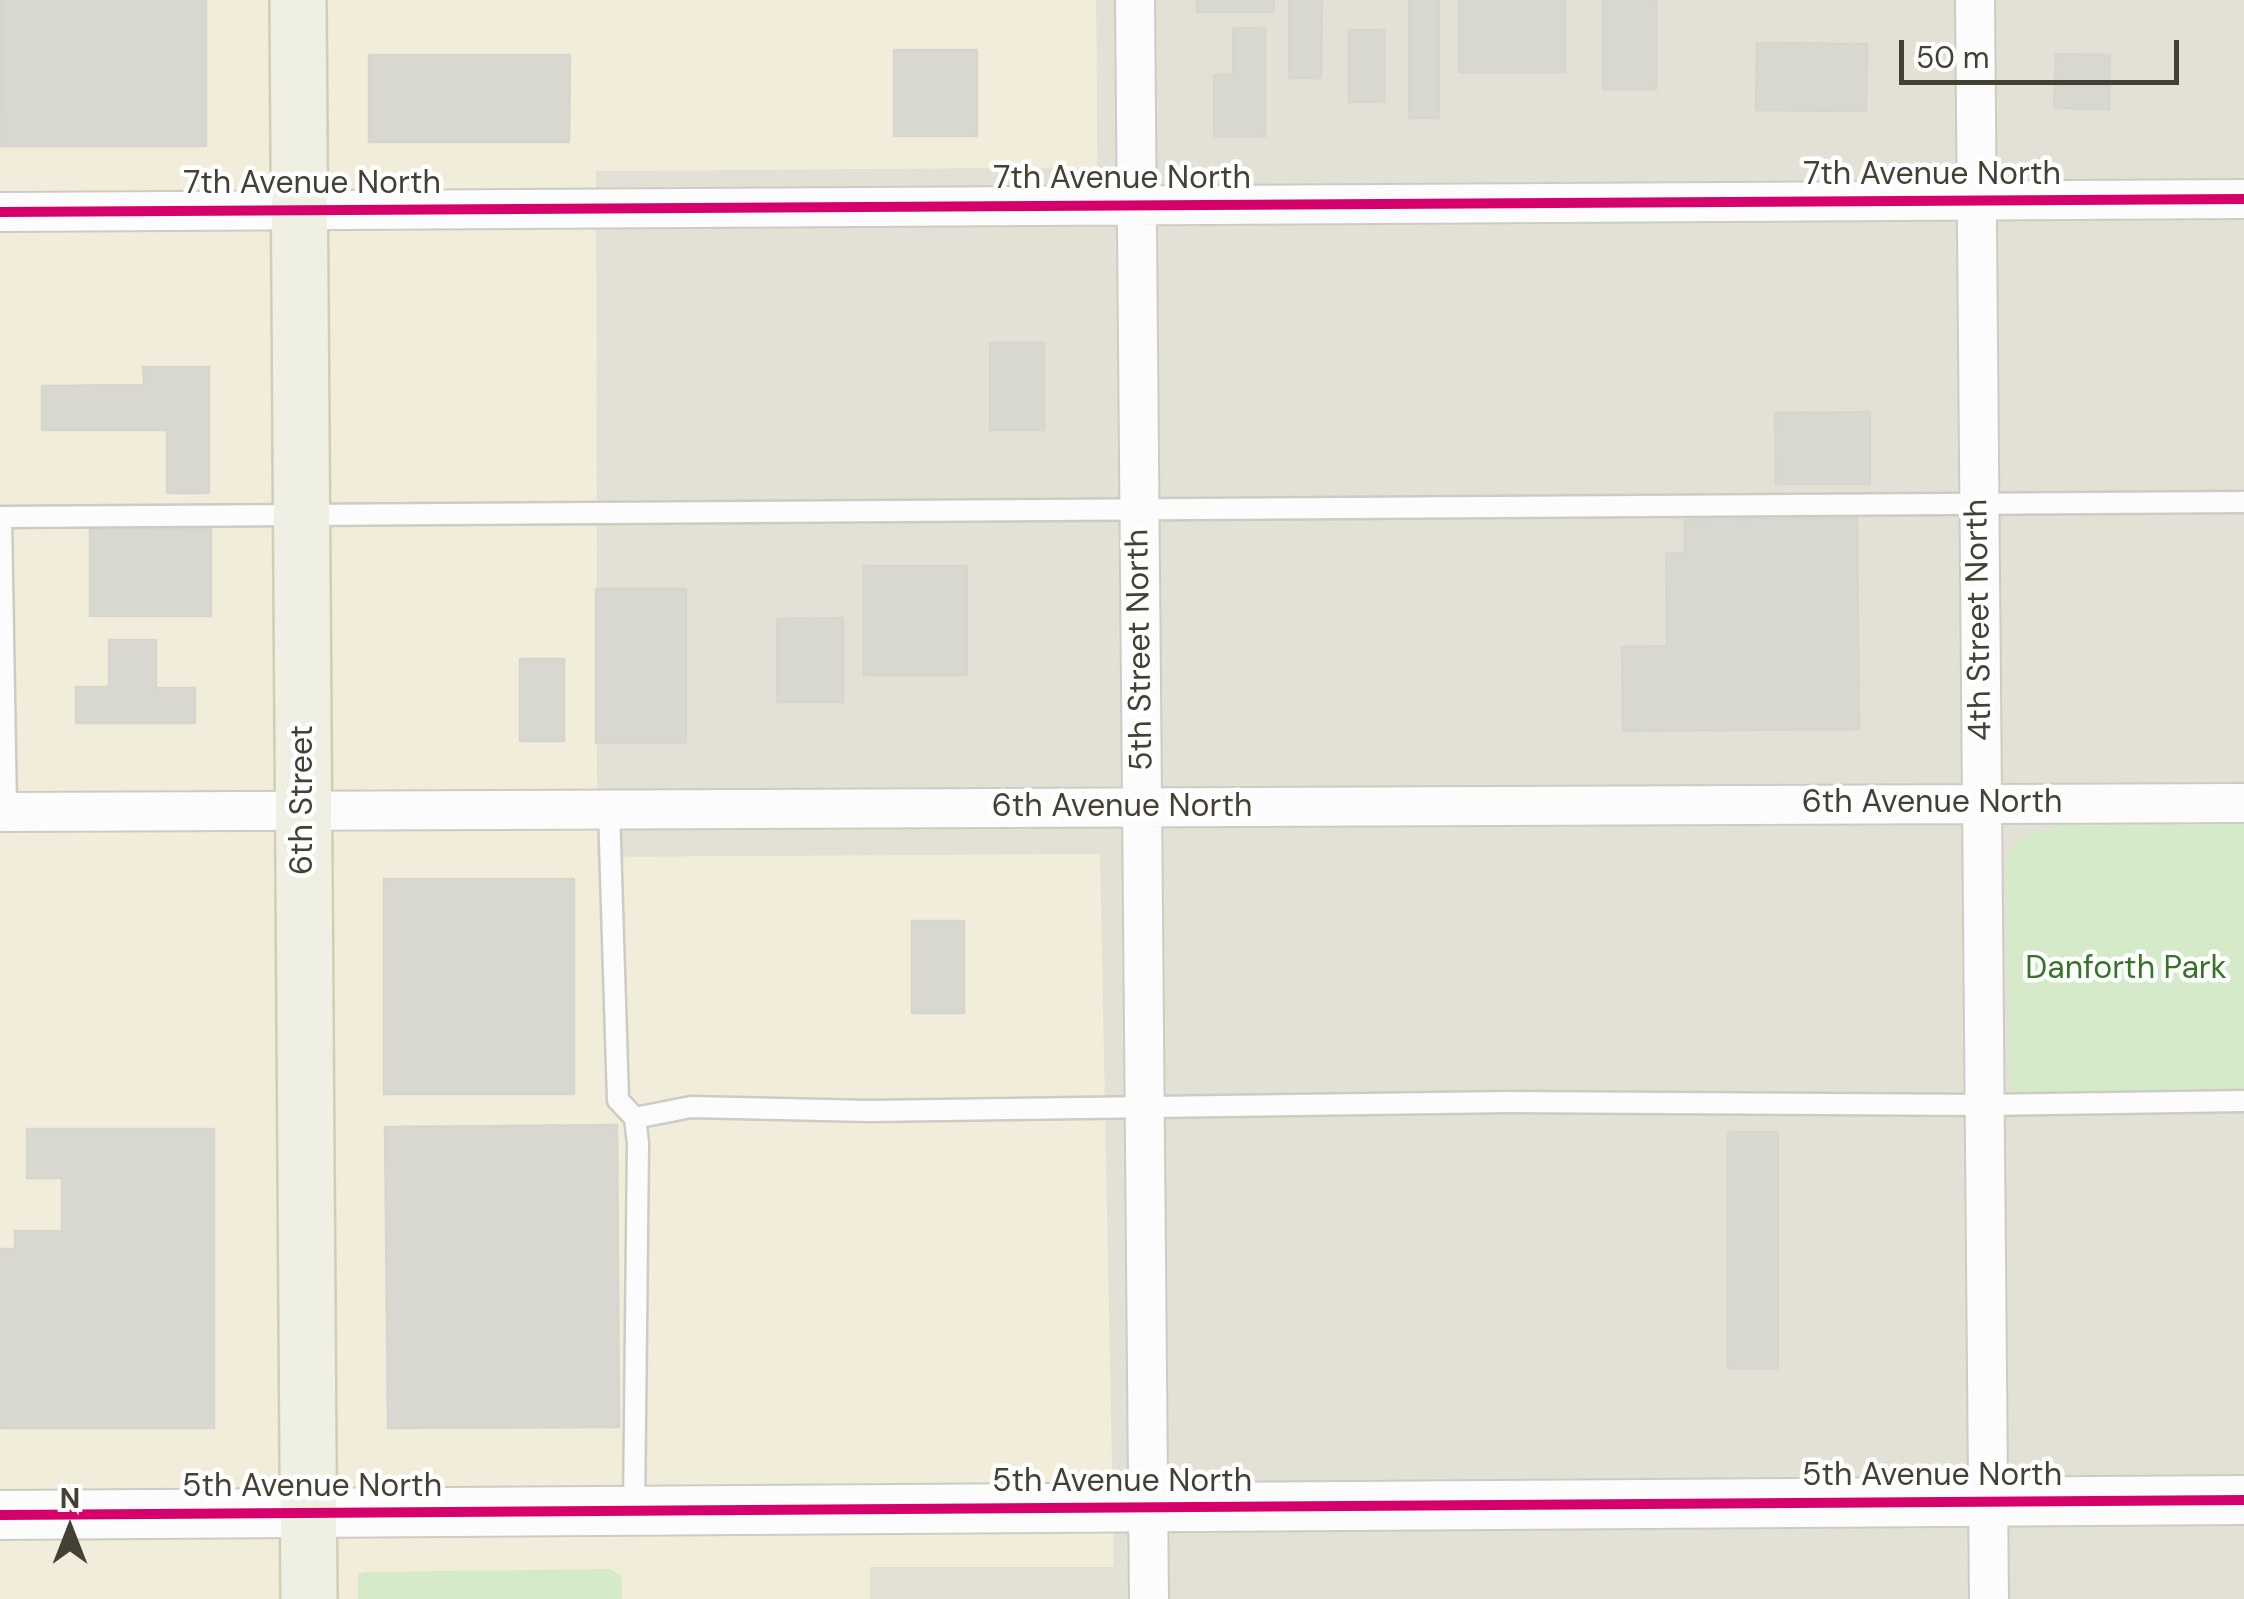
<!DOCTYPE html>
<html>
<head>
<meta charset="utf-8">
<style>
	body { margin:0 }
	#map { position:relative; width:2244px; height:1599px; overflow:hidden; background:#eeeee8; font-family:"DM Sans",sans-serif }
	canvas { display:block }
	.north { position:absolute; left:20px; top:1479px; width:100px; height:100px; -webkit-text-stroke:8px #fff; paint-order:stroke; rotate:0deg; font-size:28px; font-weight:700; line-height:40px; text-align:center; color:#444134 }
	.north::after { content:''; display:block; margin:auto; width:35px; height:45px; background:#444134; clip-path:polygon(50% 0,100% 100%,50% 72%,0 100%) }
	.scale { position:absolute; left:1899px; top:40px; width:280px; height:45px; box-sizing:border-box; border:5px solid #444134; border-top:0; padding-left:12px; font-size:30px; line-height:35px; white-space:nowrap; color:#444134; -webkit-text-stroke:8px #fff; paint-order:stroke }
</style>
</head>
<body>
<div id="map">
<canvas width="2244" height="1599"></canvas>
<div class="north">N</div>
<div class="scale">50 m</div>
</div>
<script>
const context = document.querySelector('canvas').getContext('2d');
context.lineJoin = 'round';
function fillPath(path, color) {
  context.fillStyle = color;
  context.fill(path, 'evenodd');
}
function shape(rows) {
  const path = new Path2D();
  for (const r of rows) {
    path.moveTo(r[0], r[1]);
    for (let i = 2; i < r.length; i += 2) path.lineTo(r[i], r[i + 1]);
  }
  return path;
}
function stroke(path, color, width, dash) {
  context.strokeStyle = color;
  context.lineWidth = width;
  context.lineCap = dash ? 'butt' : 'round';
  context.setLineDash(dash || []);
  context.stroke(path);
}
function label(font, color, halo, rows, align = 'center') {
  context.font = font + ' "DM Sans",sans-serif';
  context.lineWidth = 9;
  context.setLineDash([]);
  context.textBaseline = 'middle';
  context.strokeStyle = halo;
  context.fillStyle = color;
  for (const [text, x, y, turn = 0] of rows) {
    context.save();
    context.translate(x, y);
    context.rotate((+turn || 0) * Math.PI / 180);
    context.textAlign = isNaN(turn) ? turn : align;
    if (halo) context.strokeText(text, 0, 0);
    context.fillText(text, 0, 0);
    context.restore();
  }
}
fillPath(shape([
	[1096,0,2244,0,2244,1599,870,1599,869,1567,1113,1567,1099,854,597,858,596,171,1097,167]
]), '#e3e1d5');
fillPath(shape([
	[0,0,1096,0,1097,167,596,171,597,857,1100,854,1114,1567,870,1567,870,1599,0,1599]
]), '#f1edda');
fillPath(shape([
	[2244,824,2244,1093,2032,1092,2019,1092,2012,1089,2009,1082,2006,857,2019,838,2061,825],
	[610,1569,622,1577,622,1599,358,1599,358,1574,366,1572]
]), '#d5eac8');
const building = shape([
	[1,0,206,0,206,146,0,146,1,0],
	[1197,0,1274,0,1274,12,1197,12,1197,0],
	[1289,0,1322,0,1321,78,1289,78,1289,0],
	[1409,0,1439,0,1439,118,1409,118,1409,0],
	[1459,0,1565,0,1565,72,1459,72,1459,0],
	[1603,0,1656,0,1656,89,1603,89,1603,0],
	[1233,28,1265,28,1265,136,1214,136,1214,75,1233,75,1233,28],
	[1349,30,1384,30,1384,102,1349,102,1349,30],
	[1757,43,1867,44,1866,111,1756,110,1757,43],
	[894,50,977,50,977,136,894,136,894,50],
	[2056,54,2110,55,2109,109,2054,108,2056,54],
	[369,55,570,55,569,142,369,142,369,55],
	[990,343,1044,343,1044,430,990,430,990,343],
	[143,367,209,367,209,493,167,493,167,430,42,430,42,386,144,385,143,367],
	[1870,412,1870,484,1776,484,1775,413,1870,412],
	[1857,518,1859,729,1623,731,1622,647,1667,646,1666,553,1685,553,1685,520,1857,518],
	[90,529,211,529,211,616,90,616,90,529],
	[864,566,967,566,967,675,864,675,864,566],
	[596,589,686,589,686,743,596,743,596,589],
	[843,618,843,702,777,702,777,619,843,618],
	[109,640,156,640,156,688,195,688,195,723,76,723,76,687,109,687,109,640],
	[520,659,564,659,564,741,520,741,520,659],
	[384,879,574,879,574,1094,384,1094,384,879],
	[912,921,964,921,964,1013,912,1013,912,921],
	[617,1125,619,1427,388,1428,385,1127,617,1125],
	[27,1129,214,1129,214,1428,0,1428,0,1249,15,1249,15,1231,62,1231,62,1178,27,1178,27,1129],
	[1728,1132,1778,1132,1778,1368,1728,1368,1728,1132]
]);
fillPath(building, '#d8d7d0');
stroke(building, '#d6d5ce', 2.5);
const service = shape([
	[0,517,2244,502],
	[1,517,6,812],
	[609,809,618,1100,635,1118,638,1143,634,1511],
	[635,1118,691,1107,869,1111,1508,1102,1985,1105,2244,1101]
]);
const minor = shape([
	[1135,0,1149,1599],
	[1975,0,1989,1599],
	[0,212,2244,199],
	[0,812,2244,803]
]);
const tertiary = shape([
	[0,1515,2244,1500]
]);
const primary = shape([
	[298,0,309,1599]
]);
stroke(service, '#ccccc5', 25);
stroke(minor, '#ccccc5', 42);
stroke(tertiary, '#ccccc5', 52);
stroke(primary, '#d0ceb5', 60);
stroke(service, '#fcfcfc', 20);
stroke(minor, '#fcfcfc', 38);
stroke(tertiary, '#fcfcfc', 48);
stroke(primary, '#f0efe3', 55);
stroke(shape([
	[0,212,2244,199],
	[0,1515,2244,1500]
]), '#d6006c', 10);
label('32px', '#444134', '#fff', [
	["7th Avenue North",1932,176],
	["7th Avenue North",1122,180],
	["7th Avenue North",312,185],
	["4th Street North",1980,620,-91],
	["5th Street North",1141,650,-91],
	["6th Street",304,800,-90],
	["6th Avenue North",1932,804],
	["6th Avenue North",1122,808],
	["5th Avenue North",1932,1477],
	["5th Avenue North",1122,1483],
	["5th Avenue North",312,1488]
]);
label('32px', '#367429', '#fff', [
	["Danforth Park",2126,970]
]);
</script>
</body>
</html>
